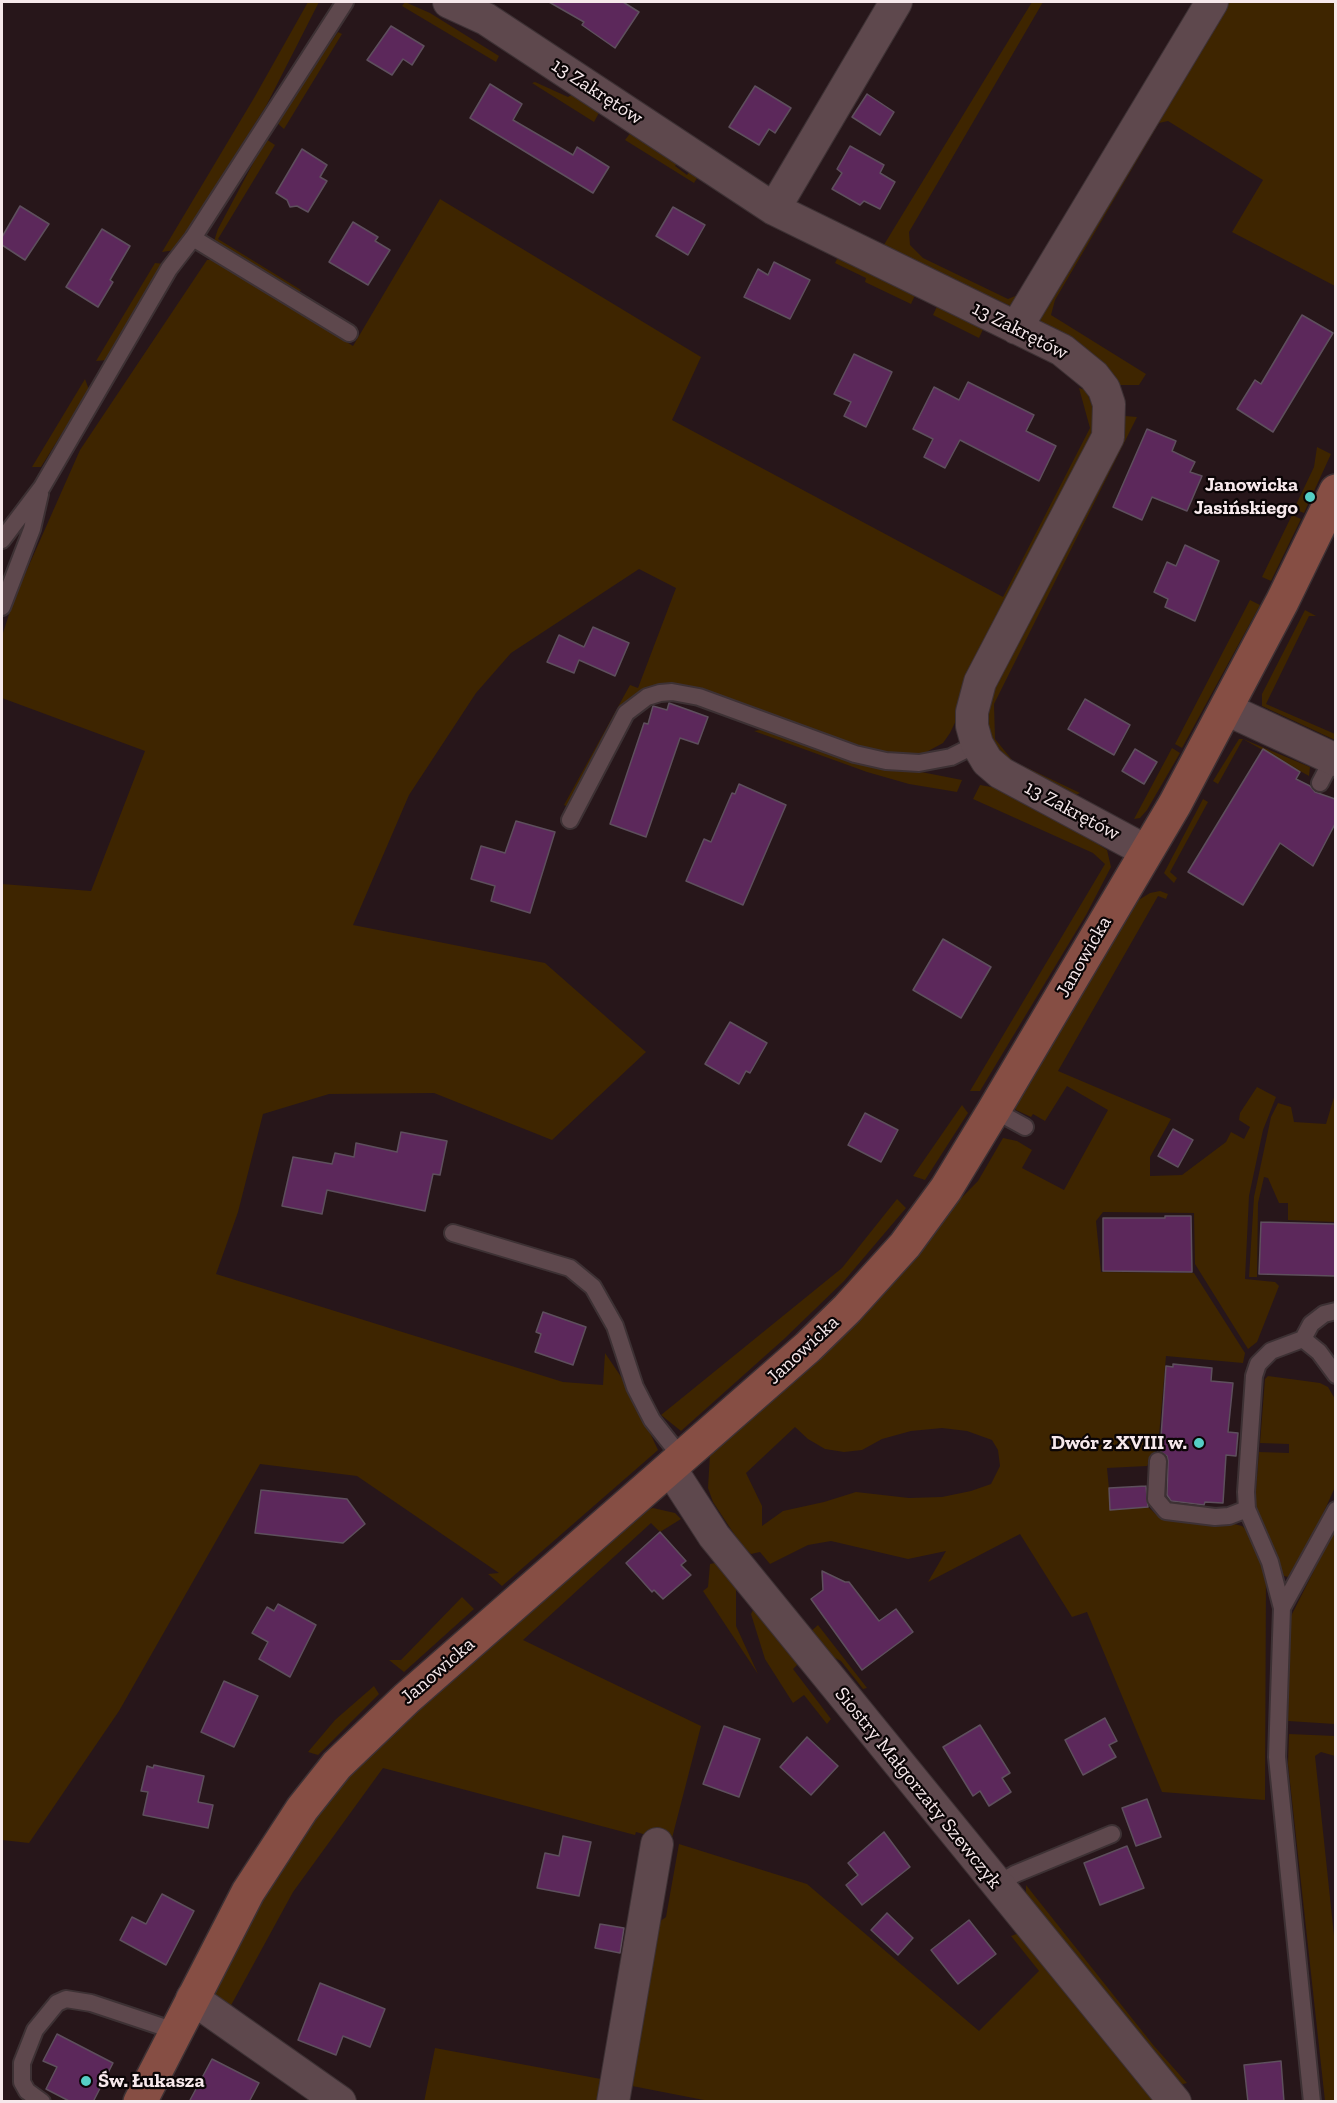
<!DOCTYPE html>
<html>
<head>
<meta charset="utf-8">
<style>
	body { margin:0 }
	#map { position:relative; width:1337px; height:2103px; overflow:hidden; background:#27161a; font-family:"Zilla Slab",serif }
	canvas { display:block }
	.frame { position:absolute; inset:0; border:3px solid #f6e8eb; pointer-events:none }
</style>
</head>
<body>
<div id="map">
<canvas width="1337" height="2103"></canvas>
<div class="frame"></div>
</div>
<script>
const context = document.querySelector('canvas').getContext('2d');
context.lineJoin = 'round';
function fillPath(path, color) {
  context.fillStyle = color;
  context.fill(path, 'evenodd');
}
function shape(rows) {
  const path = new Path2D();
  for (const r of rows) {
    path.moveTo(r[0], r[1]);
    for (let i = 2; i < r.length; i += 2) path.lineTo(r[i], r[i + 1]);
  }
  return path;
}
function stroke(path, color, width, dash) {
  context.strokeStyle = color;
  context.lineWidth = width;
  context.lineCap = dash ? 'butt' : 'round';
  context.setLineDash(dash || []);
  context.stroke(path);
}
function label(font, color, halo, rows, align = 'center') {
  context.font = font + ' "Zilla Slab",serif';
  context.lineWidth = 4.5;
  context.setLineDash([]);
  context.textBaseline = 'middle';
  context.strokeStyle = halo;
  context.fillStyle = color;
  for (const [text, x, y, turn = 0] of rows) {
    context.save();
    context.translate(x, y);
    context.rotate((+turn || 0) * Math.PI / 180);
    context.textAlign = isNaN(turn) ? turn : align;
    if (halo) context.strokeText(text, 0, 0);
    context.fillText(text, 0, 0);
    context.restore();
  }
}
fillPath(shape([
	[308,2,319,2,266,106,175,250,162,252,254,98],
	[405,2,430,13,499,56,496,62,402,6],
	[1032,2,1043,2,909,232,910,245,923,258,1008,299,1020,294,1013,307,882,248],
	[1220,2,1335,2,1335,286,1232,232,1263,180,1168,121,1159,123,1055,300,1051,315,1146,374,1139,385,1119,385,1041,322,1038,313],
	[338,32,342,34,284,129,276,122],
	[535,82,568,97,573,94,600,111,594,122,532,83],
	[632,131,678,162,675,166,687,175,690,170,699,175,694,183,625,140],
	[266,139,275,145,218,239,301,290,298,294,216,245,214,241,218,229],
	[440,199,701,357,672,420,1003,597,1090,428,1079,388,1086,390,1094,411,1092,439,950,733,943,743,919,756,885,756,704,693,649,690,568,807,564,805,630,685,638,688,676,588,639,569,511,653,476,693,409,795,353,925,545,963,646,1052,552,1140,434,1093,329,1094,263,1114,238,1212,216,1274,563,1382,603,1385,605,1353,630,1390,658,1450,502,1586,488,1574,499,1573,357,1476,260,1464,119,1711,29,1843,2,1840,2,884,91,891,145,751,2,698,2,636,14,599,80,450,207,260,216,260,353,346],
	[839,255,916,293,911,304,865,282,866,278,835,263],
	[155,263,165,264,108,360,96,361],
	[939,302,985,325,979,338,933,315],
	[85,379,89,390,41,467,32,467],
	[1125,416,1137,417,994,704,995,739,1013,761,1080,793,1072,797,1004,760,986,730,989,696,1121,436],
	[1317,447,1331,454,1304,513,1294,509,1314,467],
	[1292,515,1301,519,1271,581,1262,577],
	[1250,600,1260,605,1182,748,1175,744],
	[1305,610,1316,616,1309,616,1266,704,1335,734,1335,740,1262,706,1262,694],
	[760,730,773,731,855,759,962,780,957,792,909,784,867,772,754,731],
	[1239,739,1243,739,1310,767,1309,776,1243,739,1218,784,1213,781],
	[1172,748,1180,753,1147,810,1140,818,1134,819],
	[980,785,1002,789,1088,829,1085,836,1107,850,1111,867,1086,915,980,1091,970,1091,1105,864,1093,853,973,799],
	[1203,799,1208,802,1170,872,1177,878,1174,883,1164,873],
	[1160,891,1168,894,1166,899,1158,896,1058,1071,1171,1119,1150,1157,1150,1176,1182,1175,1226,1142,1231,1132,1244,1139,1250,1127,1239,1120,1240,1113,1257,1087,1276,1097,1263,1130,1249,1196,1245,1279,1275,1282,1279,1286,1257,1342,1248,1349,1195,1264,1194,1213,1103,1212,1096,1221,1101,1272,1194,1273,1245,1353,1243,1363,1166,1356,1158,1447,1147,1466,1107,1468,1111,1510,1148,1507,1158,1516,1230,1523,1242,1526,1250,1533,1266,1576,1265,1800,1162,1792,1087,1612,1072,1617,1020,1534,928,1582,946,1551,908,1559,831,1541,808,1545,770,1564,760,1552,751,1554,742,1546,713,1502,708,1488,710,1454,978,1181,1003,1138,1017,1141,1032,1150,1022,1168,1064,1190,1108,1110,1067,1086,1045,1121,1033,1114,1031,1117,1016,1110,1014,1105,1122,921,1137,901,1150,893],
	[795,1427,808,1439,825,1449,844,1452,862,1450,882,1439,911,1431,942,1428,967,1431,992,1440,998,1450,1000,1466,991,1484,971,1491,942,1497,909,1498,856,1492,824,1502,783,1511,762,1526,762,1506,746,1473],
	[1335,1094,1335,1222,1288,1220,1288,1203,1279,1203,1268,1178,1264,1177,1258,1203,1257,1277,1249,1277,1254,1197,1271,1117,1278,1103,1291,1107,1294,1122,1326,1124],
	[962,1105,968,1113,925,1180,913,1176],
	[897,1199,906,1208,844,1281,784,1339,681,1431,661,1415,842,1268],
	[1268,1376,1320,1383,1328,1387,1335,1399,1335,1487,1318,1525,1288,1577,1284,1576,1279,1565,1255,1503,1259,1452,1289,1453,1289,1444,1260,1443,1265,1379],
	[653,1508,675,1513,681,1519,660,1532,651,1523,523,1640,701,1726,671,1842,636,1832,635,1835,383,1768,293,1892,229,2009,213,1998,213,1989,270,1883,306,1825,372,1746,644,1510],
	[1335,1529,1335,1724,1288,1721,1290,1618],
	[715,1563,736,1586,736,1626,758,1674,703,1591,708,1587,710,1564],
	[462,1597,474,1609,404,1672,389,1660,401,1660],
	[755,1606,800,1662,793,1669,831,1719,827,1724,804,1695,793,1703,765,1659,751,1614],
	[818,1625,867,1688,863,1689,841,1661,831,1656,809,1633],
	[374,1686,379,1694,318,1755,308,1752,335,1720],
	[1289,1734,1335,1736,1335,1756,1321,1752,1315,1756,1335,1945,1335,2101,1325,2101,1288,1764],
	[679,1844,807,1884,979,2031,1039,1971,1011,1936,1019,1933,1159,2101,714,2102,627,2085,652,1927,666,1917],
	[1026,1885,1154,2046,1187,2083,1175,2086,1026,1903],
	[435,2048,601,2079,603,2101,424,2102]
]), '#3e2500');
const building = shape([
	[549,2,623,2,639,12,615,48,582,25,584,22,549,2],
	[391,26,424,46,412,65,403,59,392,75,367,60,391,26],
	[490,84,522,104,513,120,573,155,577,147,609,167,593,193,470,118,490,84],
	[755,86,791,108,775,133,769,129,759,145,729,127,755,86],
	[867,94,894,112,880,135,852,117,867,94],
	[850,146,884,165,880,173,895,182,880,209,864,201,860,205,832,189,842,173,837,169,850,146],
	[302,149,327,165,320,177,327,181,308,212,297,206,290,207,287,200,276,193,302,149],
	[20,206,49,224,25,260,2,245,2,237,20,206],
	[673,207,705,225,688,255,656,236,673,207],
	[353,222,378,237,375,241,390,250,368,285,329,262,353,222],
	[102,229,130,246,110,280,113,282,98,307,66,287,102,229],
	[774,262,810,280,790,319,744,297,758,269,768,275,774,262],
	[1302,315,1333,333,1273,432,1237,409,1255,380,1261,384,1302,315],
	[854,354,892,372,866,427,844,416,851,402,834,394,854,354],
	[968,382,1034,415,1026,431,1056,446,1039,481,960,440,945,468,924,457,933,439,913,429,934,387,959,400,968,382],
	[1147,429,1176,441,1172,451,1195,462,1190,472,1202,476,1187,511,1152,497,1142,520,1113,507,1147,429],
	[1185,545,1219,561,1195,621,1165,607,1168,599,1154,592,1167,562,1176,566,1185,545],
	[593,627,629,643,615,676,579,660,574,673,547,662,559,635,584,647,593,627],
	[1085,699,1130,725,1114,755,1068,729,1085,699],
	[669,703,708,717,698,744,680,738,646,837,610,824,644,723,648,724,653,706,667,710,669,703],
	[1135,749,1157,762,1144,784,1122,771,1135,749],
	[1263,749,1300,772,1296,779,1310,786,1315,792,1335,799,1335,824,1313,866,1280,843,1243,905,1188,872,1263,749],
	[739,784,786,805,743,905,686,881,704,839,711,842,732,793,735,794,739,784],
	[516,821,555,832,530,913,491,901,495,886,471,879,481,846,505,853,516,821],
	[943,939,991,967,961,1018,913,990,943,939],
	[730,1022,767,1043,750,1073,746,1071,739,1084,705,1064,730,1022],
	[865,1113,898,1130,881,1162,848,1145,865,1113],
	[1173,1129,1193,1140,1178,1167,1158,1156,1173,1129],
	[401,1132,447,1141,440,1175,433,1174,425,1211,327,1190,322,1214,282,1206,293,1157,332,1164,335,1153,354,1157,356,1143,397,1152,401,1132],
	[1165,1216,1191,1216,1192,1272,1103,1271,1103,1218,1165,1218,1165,1216],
	[1261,1222,1335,1224,1335,1276,1259,1274,1261,1222],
	[543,1312,586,1327,573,1365,535,1352,541,1334,536,1332,543,1312],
	[1173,1364,1212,1368,1211,1381,1233,1383,1228,1432,1238,1433,1236,1456,1226,1455,1223,1503,1205,1502,1204,1505,1171,1501,1167,1495,1168,1461,1167,1456,1160,1451,1166,1366,1173,1367,1173,1364],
	[1146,1486,1148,1507,1110,1510,1109,1488,1146,1486],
	[261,1490,347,1499,365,1524,343,1543,255,1533,261,1490],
	[660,1532,686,1561,681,1565,691,1575,663,1599,654,1590,652,1592,626,1563,660,1532],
	[822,1571,845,1582,849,1582,879,1621,896,1609,913,1632,862,1670,811,1599,823,1590,822,1571],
	[278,1604,316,1625,290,1677,259,1659,268,1642,252,1633,267,1607,274,1611,278,1604],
	[224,1681,258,1696,234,1747,201,1732,224,1681],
	[1105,1718,1117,1741,1109,1745,1116,1757,1083,1775,1065,1740,1105,1718],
	[980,1725,1010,1773,1002,1778,1011,1792,989,1806,980,1791,973,1796,943,1747,980,1725],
	[724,1726,760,1739,739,1797,703,1784,724,1726],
	[807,1737,838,1766,811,1795,780,1767,807,1737],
	[154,1765,204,1776,198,1802,213,1805,208,1828,143,1815,148,1792,141,1791,147,1766,153,1768,154,1765],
	[1147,1799,1161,1837,1136,1846,1122,1808,1147,1799],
	[884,1832,910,1867,862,1905,846,1885,858,1875,848,1863,884,1832],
	[563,1836,591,1842,579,1896,537,1888,545,1853,559,1856,563,1836],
	[1127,1846,1144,1888,1100,1905,1084,1863,1127,1846],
	[162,1894,194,1911,166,1965,120,1940,132,1917,146,1924,162,1894],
	[887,1913,913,1938,898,1955,871,1930,887,1913],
	[969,1920,996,1954,958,1984,931,1950,969,1920],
	[600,1924,624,1928,620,1953,595,1948,600,1924],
	[320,1983,385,2009,370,2047,343,2036,336,2055,298,2040,320,1983],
	[57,2034,113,2063,93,2102,71,2102,46,2089,57,2067,43,2061,57,2034],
	[212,2059,259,2083,249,2102,189,2102,212,2059],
	[1281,2061,1284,2102,1248,2102,1244,2065,1281,2061]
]);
fillPath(building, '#5c285b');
stroke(building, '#5e4f5d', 1.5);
const lane = shape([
	[193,238,349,333],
	[2,540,42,487,169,269,193,238,345,2],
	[2,607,32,529,40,494],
	[1320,783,1333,758],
	[570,820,626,713,647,697,660,693,672,692,699,697,855,754,886,761,919,763,951,757,977,744],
	[994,1110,1025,1127],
	[453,1233,570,1268,593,1287,615,1326,635,1387,652,1420,682,1458],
	[1303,1339,1311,1324,1324,1314,1336,1311],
	[1158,1461,1156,1499,1166,1511,1215,1517,1229,1516,1247,1509],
	[1282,1608,1336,1510],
	[996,1885,1015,1874,1112,1834],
	[42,2102,27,2091,22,2082,22,2063,35,2030,57,2003,66,1999,91,2003,175,2031],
	[1312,2102,1277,1757,1282,1608,1270,1562,1247,1509,1246,1492,1254,1376,1258,1364,1271,1351,1303,1339,1319,1352,1336,1375]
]);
const street = shape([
	[449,2,486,19,774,209,1062,350,1094,376,1104,389,1109,404,1108,437,980,682,972,712,972,726,977,744,987,761,1001,773,1146,851],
	[774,209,896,2],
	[1016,328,1212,2],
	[1226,709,1336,760],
	[670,1468,714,1536,1175,2102],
	[192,1998,340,2102],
	[613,2102,657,1844]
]);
const secondary = shape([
	[140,2102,248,1892,302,1809,337,1765,407,1698,808,1347,847,1309,905,1245,946,1189,994,1110,1175,804,1282,602,1336,491]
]);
stroke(lane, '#3d3134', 20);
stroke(street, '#3d3134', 34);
stroke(secondary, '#3d3134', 36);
stroke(lane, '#5e484d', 16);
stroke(street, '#5e484d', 32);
stroke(secondary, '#864e44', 33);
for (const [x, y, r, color] of [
	[1310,497,6,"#55cec5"],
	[1199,1443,6,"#55cec5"],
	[86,2081,6,"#55cec5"]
]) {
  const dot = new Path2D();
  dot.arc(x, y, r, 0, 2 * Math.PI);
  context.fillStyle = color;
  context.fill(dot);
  stroke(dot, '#0b0506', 2);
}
label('20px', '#f6e8eb', '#0b0506', [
	["13 Zakrętów",597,92,33],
	["13 Zakrętów",1020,331,27],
	["13 Zakrętów",1072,811,28],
	["Janowicka",1084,957,-60],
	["Janowicka",803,1350,-43],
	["Janowicka",438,1671,-41],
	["Siostry Małgorzaty Szewczyk",918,1788,51]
]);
label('bold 20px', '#f6e8eb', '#0b0506', [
	["Janowicka",1298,485],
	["Jasińskiego",1298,508],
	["Dwór z XVIII w.",1187,1443],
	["Św. Łukasza",98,2081,"left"]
], 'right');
</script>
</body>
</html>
